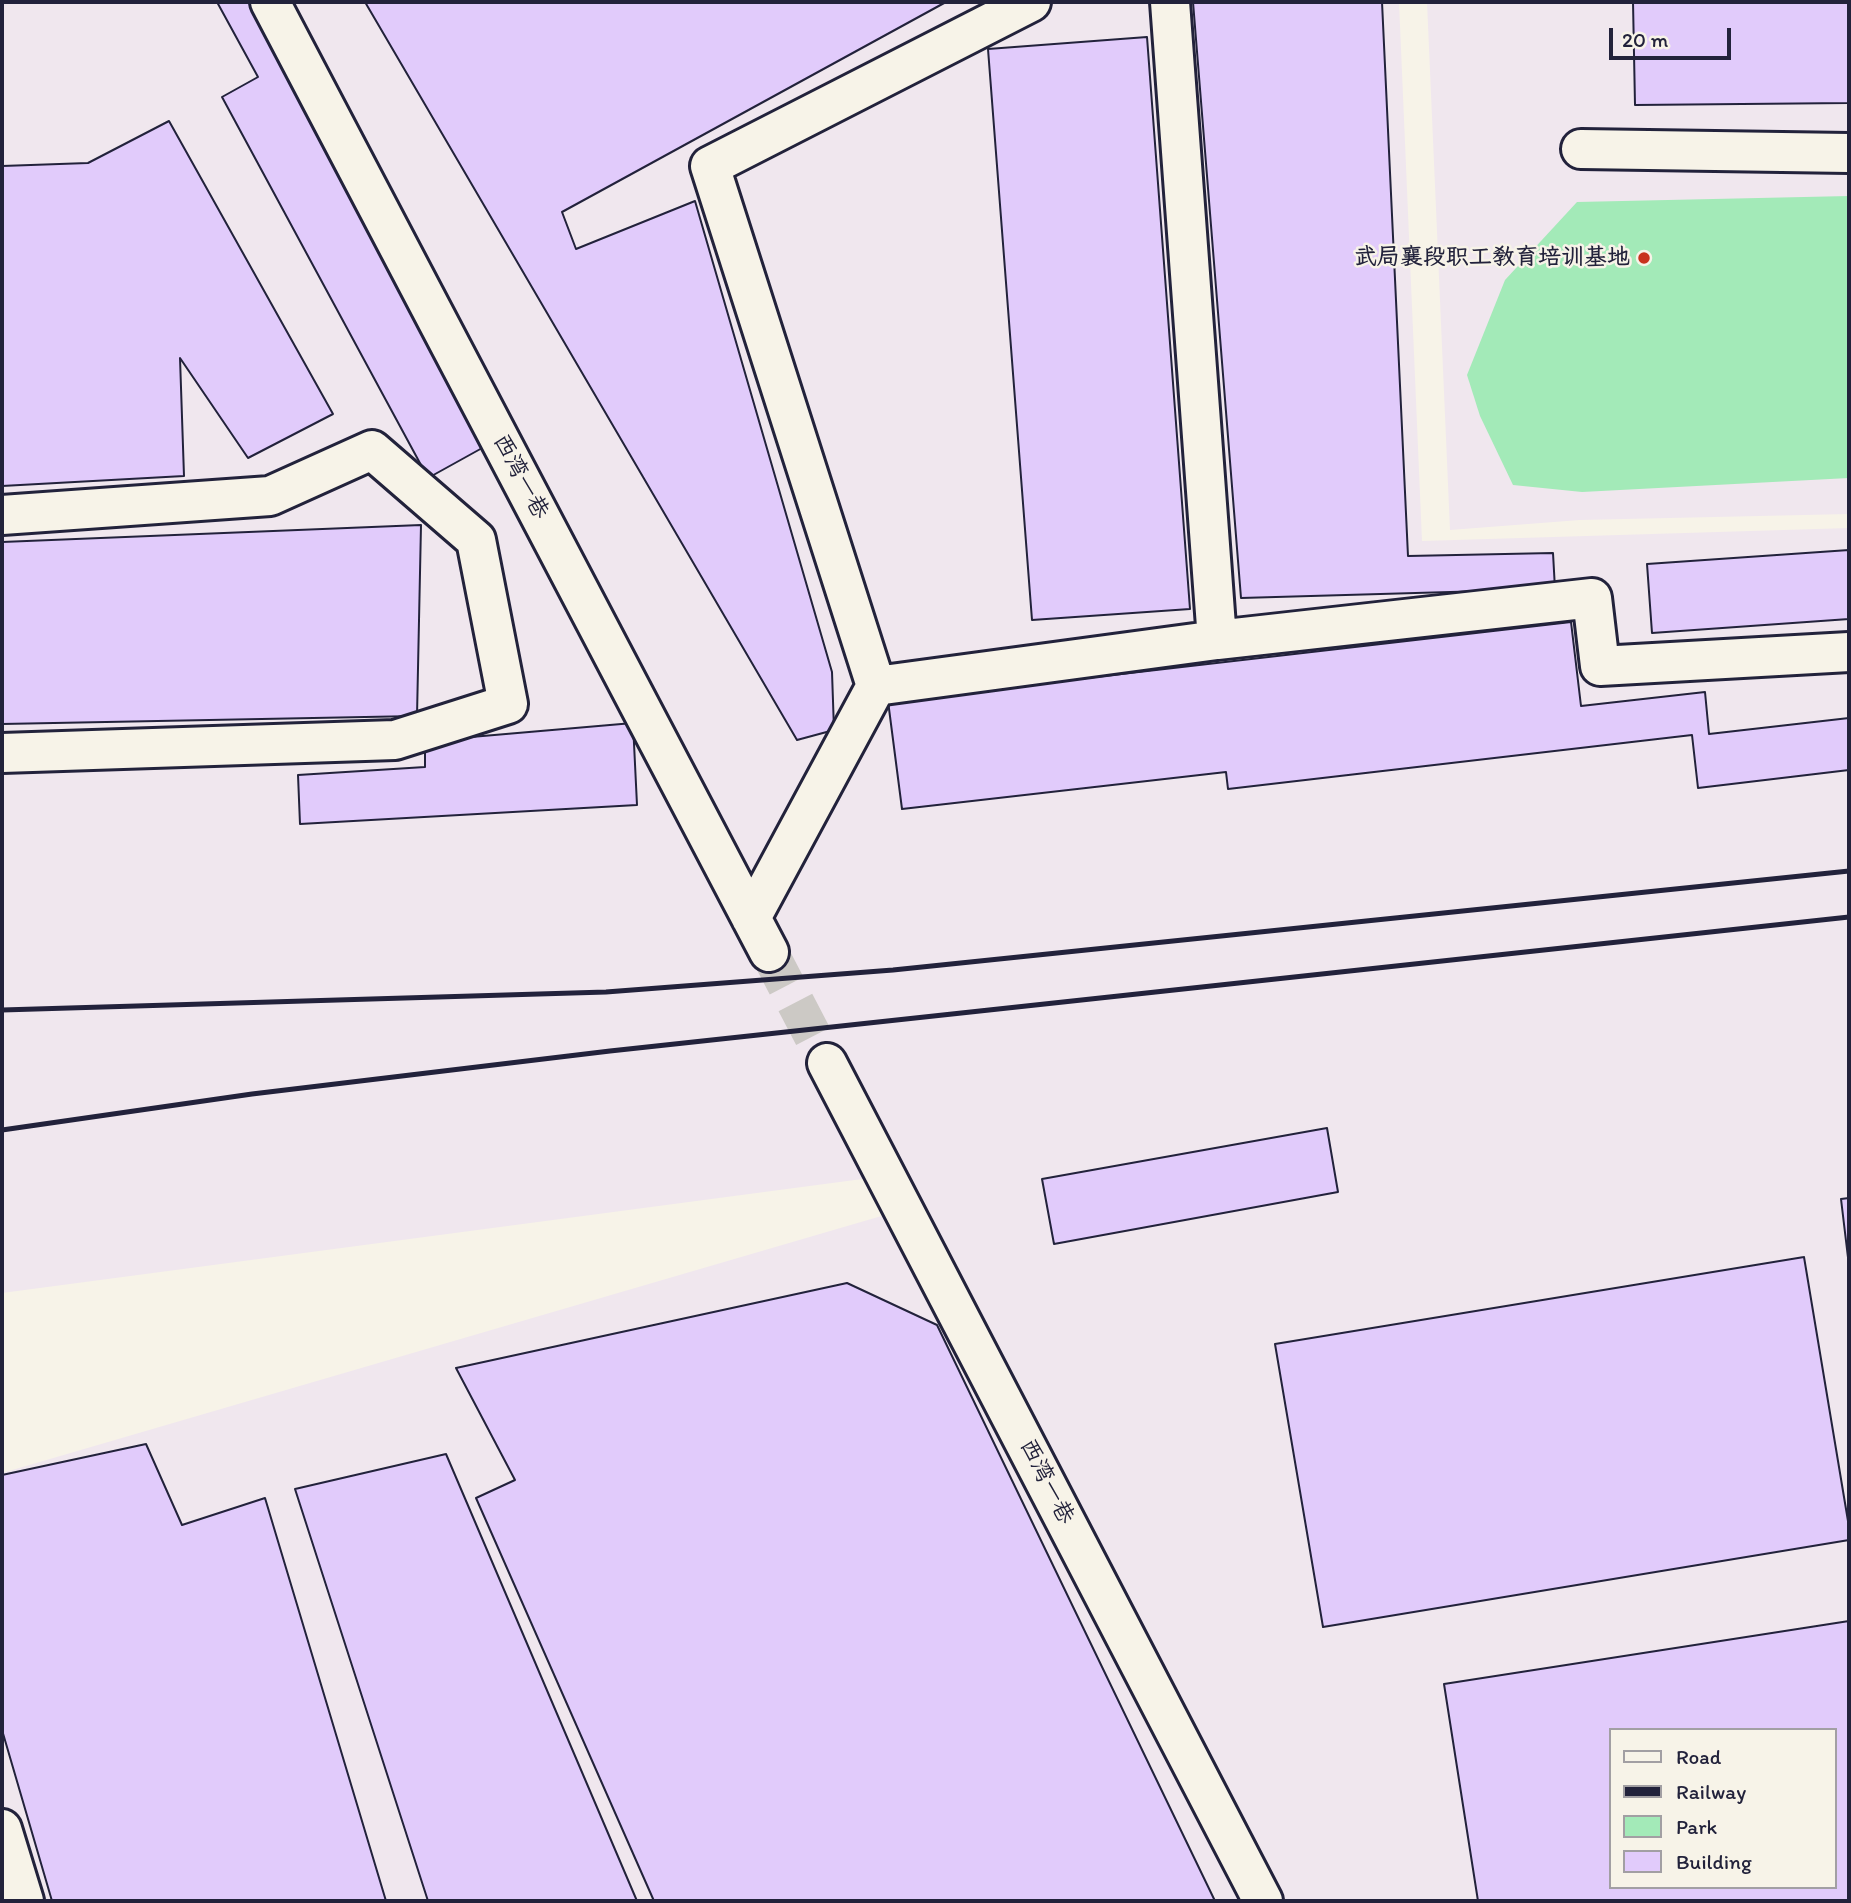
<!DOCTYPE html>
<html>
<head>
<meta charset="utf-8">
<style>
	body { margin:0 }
	#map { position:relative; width:1851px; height:1903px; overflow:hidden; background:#f7f3e8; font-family:Itim,sans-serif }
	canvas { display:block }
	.frame { position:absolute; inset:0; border:4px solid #22223b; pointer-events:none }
	.legend { position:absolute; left:1609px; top:1728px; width:228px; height:161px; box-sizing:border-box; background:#f7f3e8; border:2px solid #a29fa3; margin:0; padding:9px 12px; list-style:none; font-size:21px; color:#22223b }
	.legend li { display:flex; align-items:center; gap:14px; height:35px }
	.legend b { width:35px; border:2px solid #a29fa3 }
	.scale { position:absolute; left:1609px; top:28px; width:122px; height:32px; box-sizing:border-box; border:4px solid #22223b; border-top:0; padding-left:9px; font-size:21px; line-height:24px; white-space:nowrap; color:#22223b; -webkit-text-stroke:5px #f7f3e8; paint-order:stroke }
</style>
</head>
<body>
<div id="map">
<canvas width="1851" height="1903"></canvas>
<div class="frame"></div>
<ul class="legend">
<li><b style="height:9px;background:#f7f3e8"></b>Road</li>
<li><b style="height:9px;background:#22223b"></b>Railway</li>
<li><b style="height:19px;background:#a3eab8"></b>Park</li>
<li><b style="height:19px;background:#e1cbfb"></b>Building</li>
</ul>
<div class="scale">20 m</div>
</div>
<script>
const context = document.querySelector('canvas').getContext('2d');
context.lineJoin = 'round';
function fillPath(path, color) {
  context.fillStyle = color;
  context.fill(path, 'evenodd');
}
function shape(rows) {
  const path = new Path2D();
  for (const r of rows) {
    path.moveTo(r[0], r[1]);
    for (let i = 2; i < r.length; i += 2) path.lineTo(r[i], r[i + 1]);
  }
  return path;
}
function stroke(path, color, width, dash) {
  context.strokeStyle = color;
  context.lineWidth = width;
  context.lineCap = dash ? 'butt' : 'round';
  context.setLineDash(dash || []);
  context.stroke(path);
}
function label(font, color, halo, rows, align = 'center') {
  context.font = font + ' Itim,"LXGW WenKai TC",sans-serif';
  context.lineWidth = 5;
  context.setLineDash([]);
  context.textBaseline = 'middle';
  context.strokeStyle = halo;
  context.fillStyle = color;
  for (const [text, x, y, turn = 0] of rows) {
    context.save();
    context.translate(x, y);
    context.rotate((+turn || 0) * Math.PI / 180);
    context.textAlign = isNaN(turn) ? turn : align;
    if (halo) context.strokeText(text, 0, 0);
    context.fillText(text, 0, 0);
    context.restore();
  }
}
fillPath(shape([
	[2,2,1399,2,1422,541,1849,528,1849,1901,2,1901,2,1473,902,1210,885,1176,2,1293],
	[1611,1730,1835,1730,1835,1887,1611,1887],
	[1427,2,1849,2,1849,514,1580,520,1450,530]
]), '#f0e7ee');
fillPath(shape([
	[1849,196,1849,478,1582,492,1513,485,1480,416,1467,375,1505,280,1577,202]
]), '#a3eab8');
const building = shape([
	[217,2,254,2,493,442,428,478,222,97,258,77,217,2],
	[365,2,946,2,562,212,576,249,695,201,832,672,834,730,797,740,365,2],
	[1193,2,1382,2,1408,556,1553,553,1555,589,1241,598,1193,2],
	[1633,2,1849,2,1849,103,1635,105,1633,2],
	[1147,37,1190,609,1032,620,988,49,1147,37],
	[169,121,333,414,248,458,180,358,184,476,2,486,2,166,88,163,169,121],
	[421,525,417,716,2,724,2,542,421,525],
	[1849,550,1849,619,1652,633,1647,564,1849,550],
	[1571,622,1581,706,1705,692,1709,734,1849,718,1849,770,1698,788,1692,735,1228,789,1226,772,902,809,888,701,1571,622],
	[633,723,637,805,300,824,298,775,425,767,425,741,633,723],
	[1327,1128,1338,1192,1054,1244,1042,1179,1327,1128],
	[1849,1198,1849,1266,1841,1199,1849,1198],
	[1804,1257,1849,1527,1849,1540,1323,1627,1275,1344,1804,1257],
	[847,1283,937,1325,1215,1901,654,1901,476,1498,515,1480,456,1368,847,1283],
	[146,1444,182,1525,265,1498,386,1901,52,1901,2,1730,2,1475,146,1444],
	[446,1454,637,1901,428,1901,295,1489,446,1454],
	[1849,1621,1849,1901,1478,1901,1444,1684,1849,1621],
	[1611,1730,1835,1730,1835,1887,1611,1887,1611,1730]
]);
fillPath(building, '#e1cbfb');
stroke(building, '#22223b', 2);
stroke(shape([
	[769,952,827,1063]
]), '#ccc9c5', 38, [38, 19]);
const minor = shape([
	[270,2,769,952],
	[1581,149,1849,153],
	[2,515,270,496,372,450,476,540,508,704,395,740,2,753],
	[1217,640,1592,598,1600,666,1849,652],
	[876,686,1217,640,1170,2],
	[751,918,876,686,710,166,1031,2],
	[827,1063,1263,1901],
	[2,1829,24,1901]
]);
stroke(minor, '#22223b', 44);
stroke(minor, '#f7f3e8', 38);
stroke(shape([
	[2,1010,606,992,893,970,1849,871],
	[2,1130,252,1094,610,1051,1849,917]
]), '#22223b', 5);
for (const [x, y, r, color] of [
	[1644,258,7,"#c8321e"]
]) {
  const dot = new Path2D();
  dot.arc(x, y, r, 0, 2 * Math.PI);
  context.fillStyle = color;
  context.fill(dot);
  stroke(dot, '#f7f3e8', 2.5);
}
label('bold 23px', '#22223b', '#f7f3e8', [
	["武局襄段职工教育培训基地",1630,258]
], 'right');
label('23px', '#22223b', '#f7f3e8', [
	["西湾一巷",520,477,62],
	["西湾一巷",1046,1482,63]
]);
</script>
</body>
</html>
